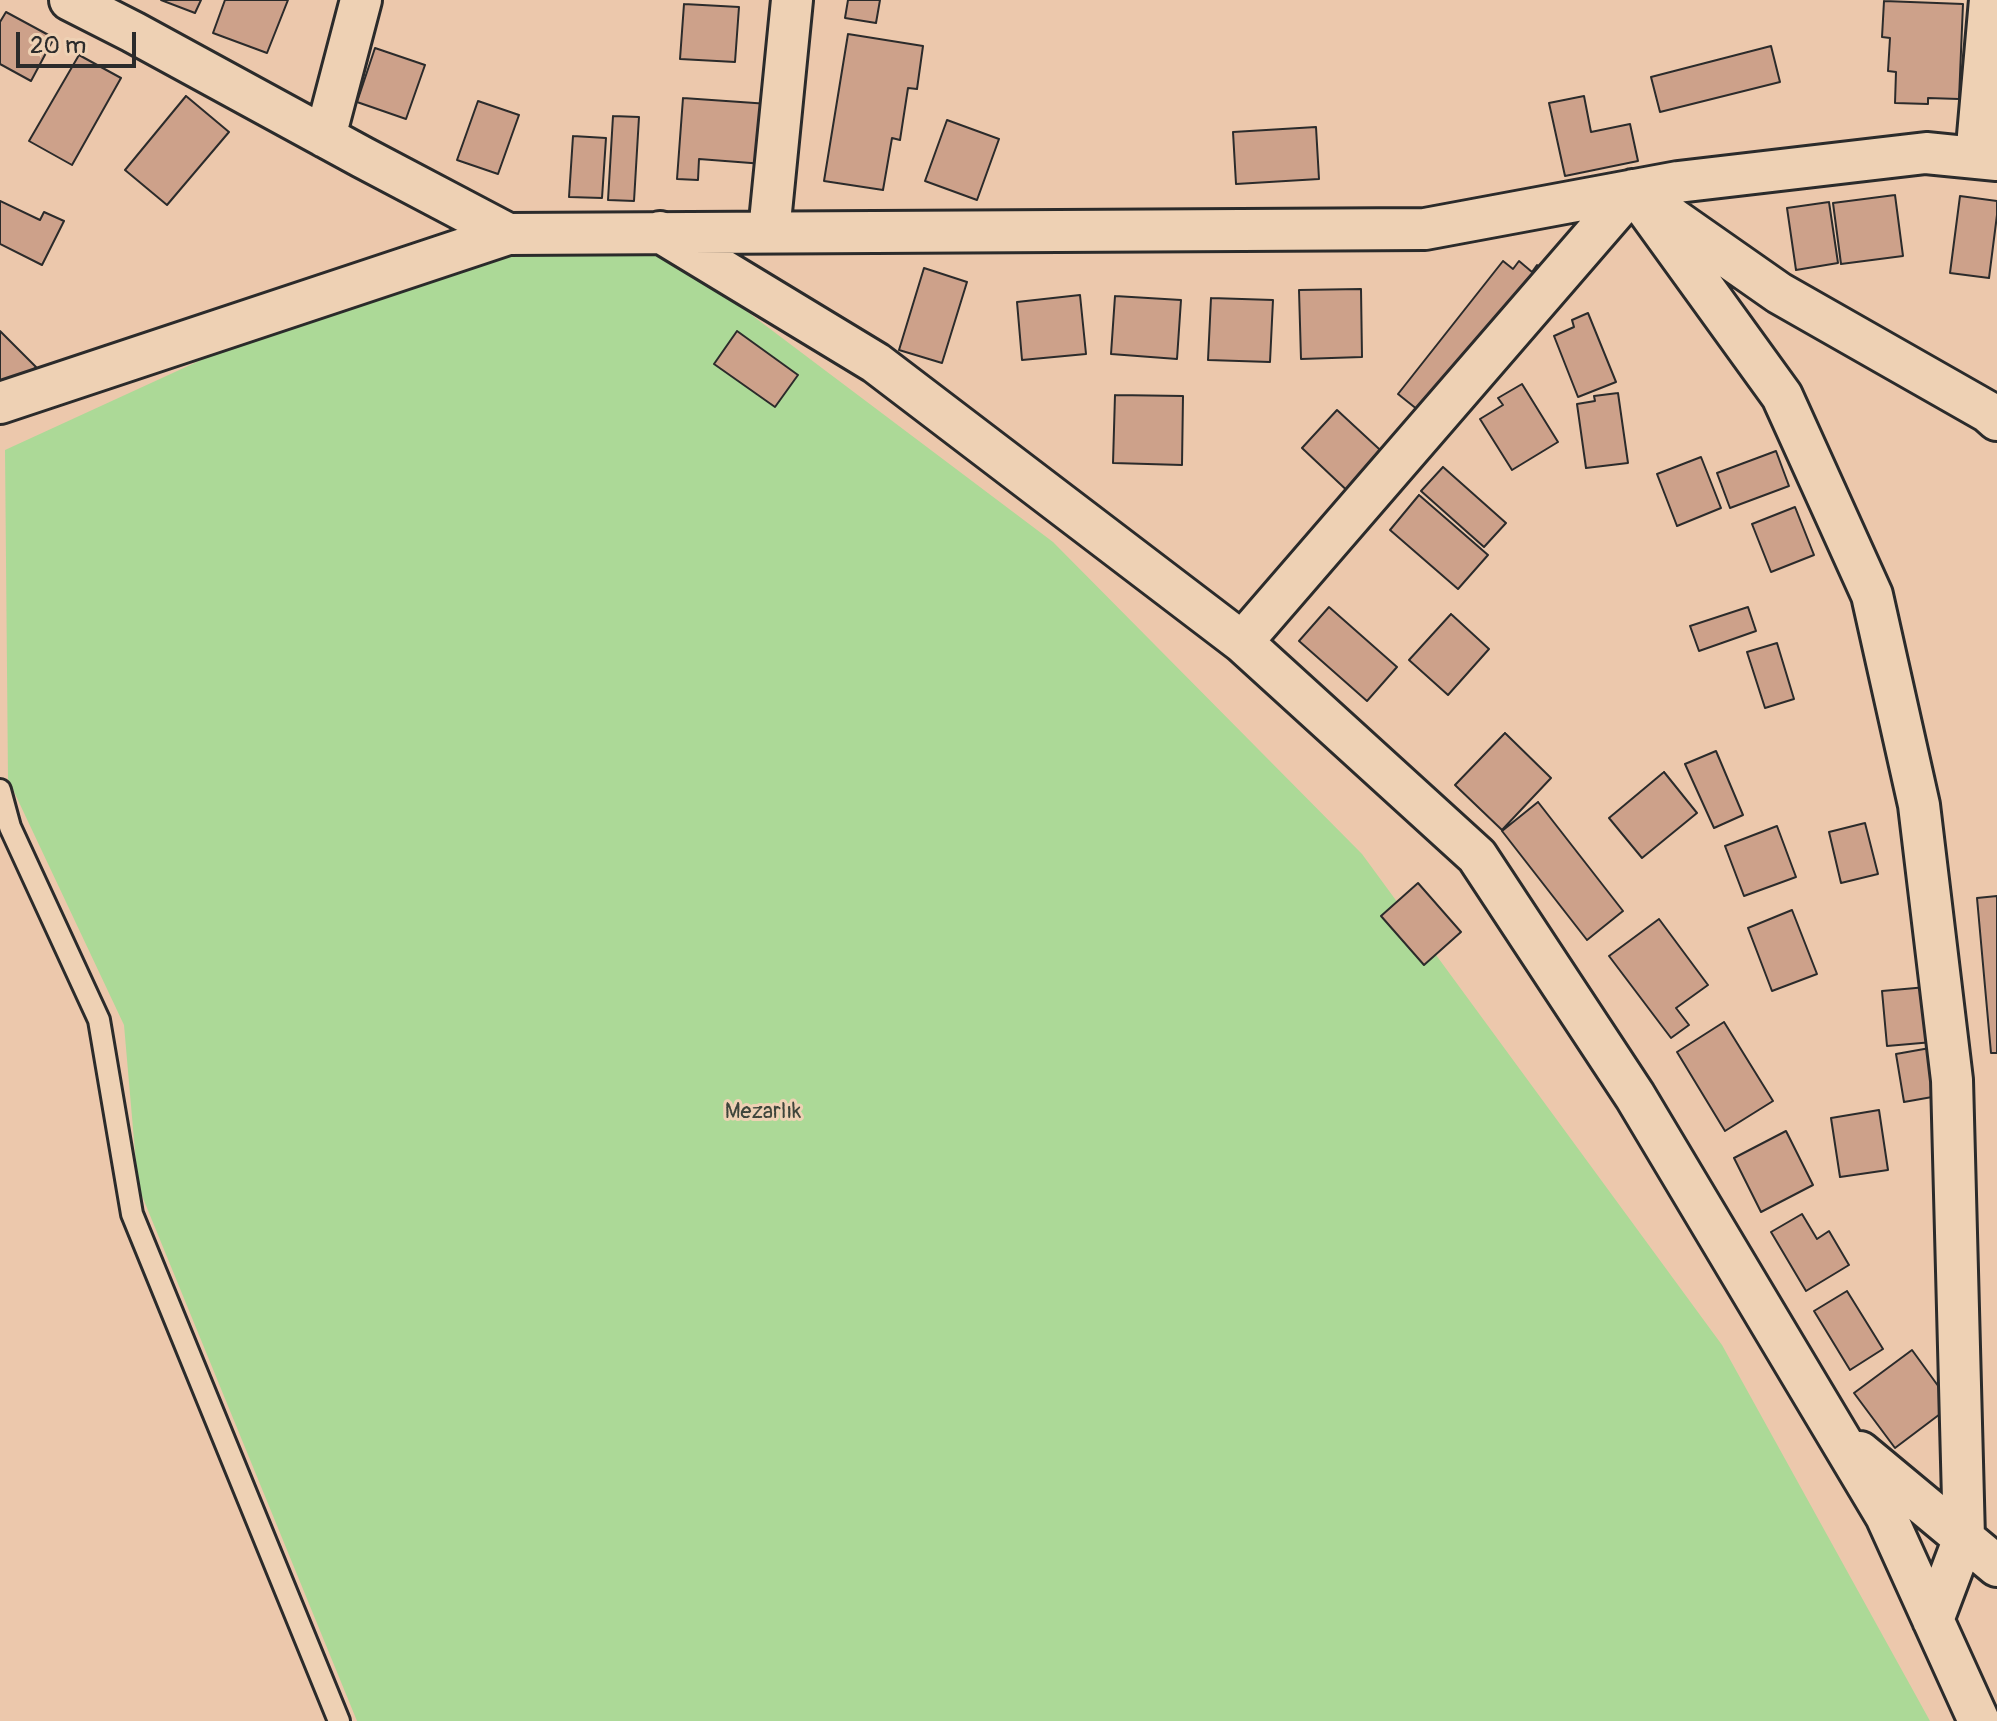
<!DOCTYPE html>
<html>
<head>
<meta charset="utf-8">
<style>
	body { margin:0 }
	#map { position:relative; width:1997px; height:1721px; overflow:hidden; background:#ecc8ac; font-family:Pangolin,sans-serif }
	canvas { display:block }
	.scale { position:absolute; left:16px; top:32px; width:120px; height:36px; box-sizing:border-box; border:4px solid #2b2b2b; border-top:0; padding-left:10px; font-size:24px; line-height:28px; white-space:nowrap; color:#2b2b2b; -webkit-text-stroke:6px #eed1b4; paint-order:stroke }
</style>
</head>
<body>
<div id="map">
<canvas width="1997" height="1721"></canvas>
<div class="scale">20 m</div>
</div>
<script>
const context = document.querySelector('canvas').getContext('2d');
context.lineJoin = 'round';
function fillPath(path, color) {
  context.fillStyle = color;
  context.fill(path, 'evenodd');
}
function shape(rows) {
  const path = new Path2D();
  for (const r of rows) {
    path.moveTo(r[0], r[1]);
    for (let i = 2; i < r.length; i += 2) path.lineTo(r[i], r[i + 1]);
  }
  return path;
}
function stroke(path, color, width, dash) {
  context.strokeStyle = color;
  context.lineWidth = width;
  context.lineCap = dash ? 'butt' : 'round';
  context.setLineDash(dash || []);
  context.stroke(path);
}
function label(font, color, halo, rows, align = 'center') {
  context.font = font + ' Pangolin,sans-serif';
  context.lineWidth = 6;
  context.setLineDash([]);
  context.textBaseline = 'middle';
  context.strokeStyle = halo;
  context.fillStyle = color;
  for (const [text, x, y, turn = 0] of rows) {
    context.save();
    context.translate(x, y);
    context.rotate((+turn || 0) * Math.PI / 180);
    context.textAlign = isNaN(turn) ? turn : align;
    if (halo) context.strokeText(text, 0, 0);
    context.fillText(text, 0, 0);
    context.restore();
  }
}
fillPath(shape([
	[648,237,1053,542,1362,854,1722,1345,1930,1721,357,1721,138,1186,124,1025,8,779,5,450,395,271]
]), '#acd997');
const building = shape([
	[161,0,201,0,195,13,161,0],
	[225,0,288,0,267,53,213,33,225,0],
	[848,0,880,0,876,23,845,18,848,0],
	[1884,1,1963,4,1959,99,1928,98,1928,104,1895,103,1896,72,1888,71,1890,38,1882,37,1884,1],
	[684,4,739,7,735,62,680,59,684,4],
	[6,12,54,38,31,81,0,64,0,22,6,12],
	[848,34,923,46,917,89,908,88,900,140,892,138,883,190,824,181,848,34],
	[1771,46,1780,82,1660,112,1651,77,1771,46],
	[375,48,425,65,406,119,357,102,375,48],
	[79,55,121,78,72,165,29,141,79,55],
	[186,96,229,132,167,205,125,170,186,96],
	[1584,96,1591,132,1630,124,1638,161,1565,176,1549,103,1584,96],
	[683,98,769,104,764,164,699,159,698,180,677,179,683,98],
	[478,101,519,115,498,174,457,160,478,101],
	[613,116,639,117,634,201,608,200,613,116],
	[947,120,999,139,977,200,925,181,947,120],
	[1316,127,1319,179,1236,184,1233,132,1316,127],
	[573,136,606,138,602,198,569,197,573,136],
	[1895,195,1903,256,1841,264,1833,203,1895,195],
	[1960,196,1997,201,1997,215,1989,278,1950,273,1960,196],
	[0,201,40,220,44,212,64,221,42,265,0,244,0,201],
	[1829,202,1838,263,1796,270,1787,208,1829,202],
	[1503,261,1513,269,1519,261,1532,272,1537,265,1545,271,1428,418,1398,394,1503,261],
	[924,268,967,282,942,363,899,350,924,268],
	[1361,289,1362,357,1301,359,1299,290,1361,289],
	[1080,295,1086,354,1022,360,1017,302,1080,295],
	[1115,296,1181,300,1177,359,1111,354,1115,296],
	[1211,298,1273,300,1270,362,1208,360,1211,298],
	[1588,313,1616,382,1578,397,1554,336,1574,327,1572,320,1588,313],
	[0,331,36,367,20,383,0,396,0,331],
	[737,331,798,375,775,407,714,364,737,331],
	[1522,384,1558,442,1512,470,1480,419,1503,405,1498,398,1522,384],
	[1618,393,1628,463,1586,468,1577,404,1595,401,1594,396,1618,393],
	[1115,395,1183,396,1182,465,1113,463,1115,395],
	[1337,410,1391,460,1355,498,1302,448,1337,410],
	[1776,451,1789,486,1730,508,1717,473,1776,451],
	[1701,457,1721,508,1677,526,1657,474,1701,457],
	[1443,467,1506,523,1484,547,1421,491,1443,467],
	[1419,495,1488,555,1458,589,1390,530,1419,495],
	[1795,507,1814,555,1771,572,1752,524,1795,507],
	[1329,607,1397,667,1367,701,1299,641,1329,607],
	[1748,607,1756,631,1699,651,1690,626,1748,607],
	[1451,614,1489,649,1448,695,1409,660,1451,614],
	[1777,643,1794,699,1765,708,1747,652,1777,643],
	[1505,733,1551,778,1502,830,1455,785,1505,733],
	[1716,751,1743,815,1714,828,1685,764,1716,751],
	[1664,772,1697,813,1642,858,1609,818,1664,772],
	[1538,802,1623,911,1587,940,1502,831,1538,802],
	[1865,823,1878,874,1841,883,1829,832,1865,823],
	[1777,826,1796,877,1744,896,1725,846,1777,826],
	[1418,883,1461,932,1424,965,1381,916,1418,883],
	[1997,896,1997,1053,1991,1053,1977,898,1997,896],
	[1792,910,1817,974,1772,991,1748,928,1792,910],
	[1659,919,1708,985,1676,1008,1689,1025,1671,1038,1609,956,1659,919],
	[1927,987,1933,1042,1887,1046,1882,991,1927,987],
	[1724,1022,1773,1101,1725,1131,1677,1052,1724,1022],
	[1941,1046,1949,1094,1904,1102,1896,1054,1941,1046],
	[1879,1110,1888,1170,1840,1177,1831,1118,1879,1110],
	[1786,1131,1813,1185,1761,1212,1734,1158,1786,1131],
	[1802,1214,1817,1239,1829,1231,1849,1265,1806,1291,1771,1232,1802,1214],
	[1847,1291,1883,1349,1850,1370,1814,1311,1847,1291],
	[1912,1350,1952,1405,1895,1448,1854,1393,1912,1350]
]);
fillPath(building, '#cda18a');
stroke(building, '#2b2b2b', 2);
const lane = shape([
	[0,790,10,827,99,1020,132,1214,339,1721]
]);
const street = shape([
	[70,0,133,32,362,157,508,234],
	[325,137,361,0],
	[1976,158,1990,0],
	[1633,190,1782,396,1872,595,1919,805,1952,1080,1964,1538,1933,1620],
	[1659,209,1779,293,1988,412,1997,420],
	[660,232,876,363,1242,642,1477,856,1635,1096,1886,1516,1979,1721],
	[769,232,792,0],
	[0,403,508,234,1425,229,1678,182,1926,153,1997,160],
	[1242,642,1633,190],
	[1860,1452,1997,1566]
]);
stroke(lane, '#2b2b2b', 26);
stroke(street, '#2b2b2b', 46);
stroke(lane, '#eed1b4', 20);
stroke(street, '#eed1b4', 40);
label('22px', '#3e453b', '#eed1b4', [
	["Mezarlık",763,1112]
]);
</script>
</body>
</html>
